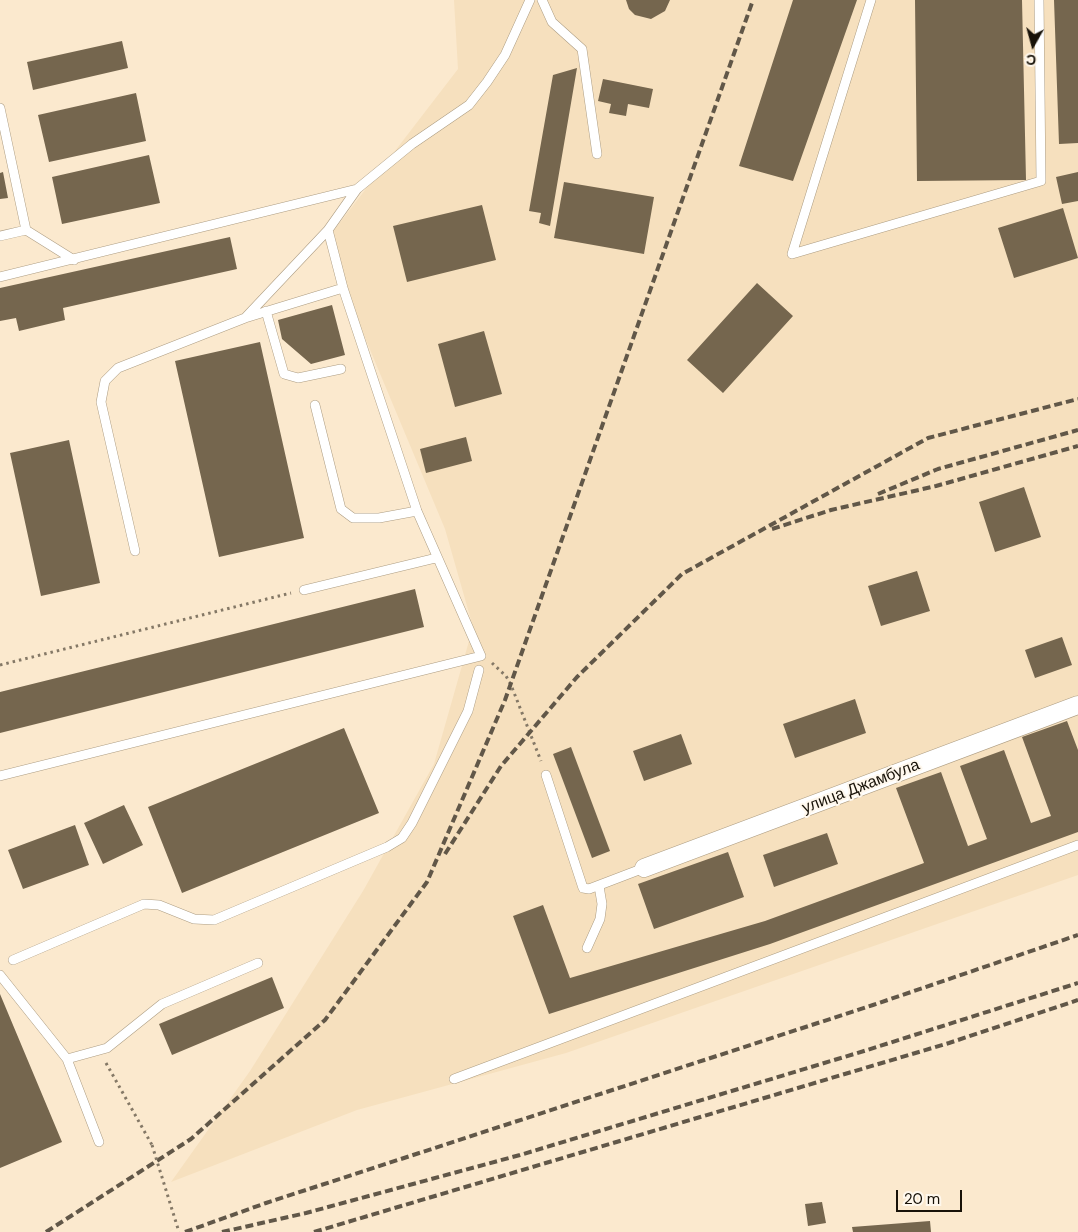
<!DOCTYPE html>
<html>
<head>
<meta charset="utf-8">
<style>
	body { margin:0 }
	#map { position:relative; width:1078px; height:1232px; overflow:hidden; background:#fbe9ce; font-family:"DM Sans",sans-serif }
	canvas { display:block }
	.north { position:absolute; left:1008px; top:20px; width:50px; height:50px; -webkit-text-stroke:4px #fff8ed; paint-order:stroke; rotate:187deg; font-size:14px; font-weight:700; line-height:20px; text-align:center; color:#181208 }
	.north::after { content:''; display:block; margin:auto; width:18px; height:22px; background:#181208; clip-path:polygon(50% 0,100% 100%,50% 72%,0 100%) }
	.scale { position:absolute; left:896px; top:1190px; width:66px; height:22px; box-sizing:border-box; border:2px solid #181208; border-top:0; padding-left:6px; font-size:15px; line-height:18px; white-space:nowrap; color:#181208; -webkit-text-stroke:4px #fff8ed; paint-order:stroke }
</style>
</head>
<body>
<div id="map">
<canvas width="1078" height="1232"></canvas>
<div class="north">С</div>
<div class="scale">20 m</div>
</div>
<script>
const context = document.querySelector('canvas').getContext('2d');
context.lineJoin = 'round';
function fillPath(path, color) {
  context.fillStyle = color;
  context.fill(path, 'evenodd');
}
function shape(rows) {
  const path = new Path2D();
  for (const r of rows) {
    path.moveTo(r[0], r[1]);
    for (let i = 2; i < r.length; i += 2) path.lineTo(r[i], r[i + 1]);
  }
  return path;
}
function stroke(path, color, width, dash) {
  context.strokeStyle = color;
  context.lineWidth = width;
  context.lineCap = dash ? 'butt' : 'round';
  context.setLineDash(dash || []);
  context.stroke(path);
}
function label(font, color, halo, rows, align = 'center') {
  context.font = font + ' "DM Sans",sans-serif';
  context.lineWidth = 4;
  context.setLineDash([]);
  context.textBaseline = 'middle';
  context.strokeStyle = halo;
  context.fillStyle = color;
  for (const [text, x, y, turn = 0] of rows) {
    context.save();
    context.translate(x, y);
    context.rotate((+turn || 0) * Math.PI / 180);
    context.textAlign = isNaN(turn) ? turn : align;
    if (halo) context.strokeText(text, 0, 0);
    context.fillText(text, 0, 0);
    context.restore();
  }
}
fillPath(shape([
	[454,0,1078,0,1078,875,566,1053,357,1110,171,1182,250,1071,363,891,434,764,473,627,445,529,325,242,458,69]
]), '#f6e0be');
fillPath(shape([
	[626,0,670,0,665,11,651,19,635,15,629,9],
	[793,0,857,0,793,181,739,166],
	[915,0,1022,0,1026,180,917,181],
	[1054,0,1078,0,1078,143,1059,144],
	[122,41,128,68,33,90,27,62],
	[577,68,550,226,539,223,541,213,529,211,553,75],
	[603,79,653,89,649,108,628,104,626,116,609,113,611,104,598,101],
	[136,93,146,141,49,162,38,115],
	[149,155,160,203,62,224,52,177],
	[3,172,8,198,0,199,0,173],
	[1078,172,1078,201,1062,204,1056,177],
	[564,182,654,197,644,254,554,238],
	[482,205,496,260,407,282,393,226],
	[1063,208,1078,258,1014,278,998,228],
	[230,237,237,269,63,308,65,320,19,331,16,318,0,321,0,288],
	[757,283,793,316,723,393,687,360],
	[332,305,345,355,311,364,282,339,278,320],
	[484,331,502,394,455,407,438,344],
	[260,342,304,538,219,557,175,361],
	[466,437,472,461,426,473,420,449],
	[69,440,100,583,41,596,10,453],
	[1024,487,1041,537,995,552,979,502],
	[917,571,930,611,881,626,868,586],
	[415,589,424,627,0,733,0,692],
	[1062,637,1072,665,1035,678,1025,650],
	[855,699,866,733,795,758,783,724],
	[1067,721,1078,750,1078,832,770,944,549,1014,513,916,543,905,570,978,765,921,924,863,896,788,941,772,968,846,987,839,960,766,1004,750,1031,823,1051,816,1022,737],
	[344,728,379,813,182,893,148,807],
	[681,734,692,764,644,781,633,751],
	[571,747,610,851,592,858,553,754],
	[124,805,143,845,103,864,84,823],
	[75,825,89,865,23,889,8,850],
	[827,833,838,864,774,887,763,855],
	[728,852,744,897,654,929,638,884],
	[272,977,284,1008,172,1055,159,1024],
	[0,994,62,1142,0,1168],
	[822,1202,826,1223,808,1226,805,1204],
	[930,1221,931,1232,853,1232,852,1227]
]), '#75664e');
const lane = shape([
	[542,0,552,22,582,49,597,154],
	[871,0,792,254,1041,181,1039,0],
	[0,108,26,230,0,236],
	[26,230,74,260],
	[328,230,245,318,343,288],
	[0,277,357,189],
	[266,311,284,374,298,378,341,369],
	[315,405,341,509,353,518,379,518,417,511],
	[135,551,101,402,105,381,118,368,245,318],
	[304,590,436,558],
	[546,775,583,888,589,889,644,868],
	[0,776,481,656,417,511,343,288,328,230,357,189,412,144,469,105,487,82,505,55,530,0],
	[587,948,600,919,602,904,599,886],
	[13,960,144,904,159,905,194,919,214,920,387,847,402,838,412,823,468,711,479,670],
	[0,975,67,1059,107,1048,162,1004,258,963],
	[67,1059,99,1142],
	[454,1079,1078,845]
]);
const street = shape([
	[644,868,1078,705]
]);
stroke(lane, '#ad9d83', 10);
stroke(street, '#ad9d83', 19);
stroke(shape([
	[492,663,506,676,511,685,541,761],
	[0,665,291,593],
	[106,1063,152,1145]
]), '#847866', 3, [2.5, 4]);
stroke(lane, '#fff', 9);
stroke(street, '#fff', 18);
stroke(shape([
	[878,494,938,469,1078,430],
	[772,529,831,510,936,486,1078,446],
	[445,854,501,766,577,677,682,574,928,438,1078,399],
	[46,1232,191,1139,325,1020,427,882,505,700,753,0],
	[185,1232,266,1203,873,1005,1078,935],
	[222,1232,306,1213,520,1155,864,1051,1078,983],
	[314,1232,949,1043,1078,1000]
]), '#615748', 4, [8, 4]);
stroke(shape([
	[152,1145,179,1232]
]), '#847866', 3, [2.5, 4]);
label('16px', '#181208', '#fff8ed', [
	["улица Джамбула",861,787,-21]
]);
</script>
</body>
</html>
